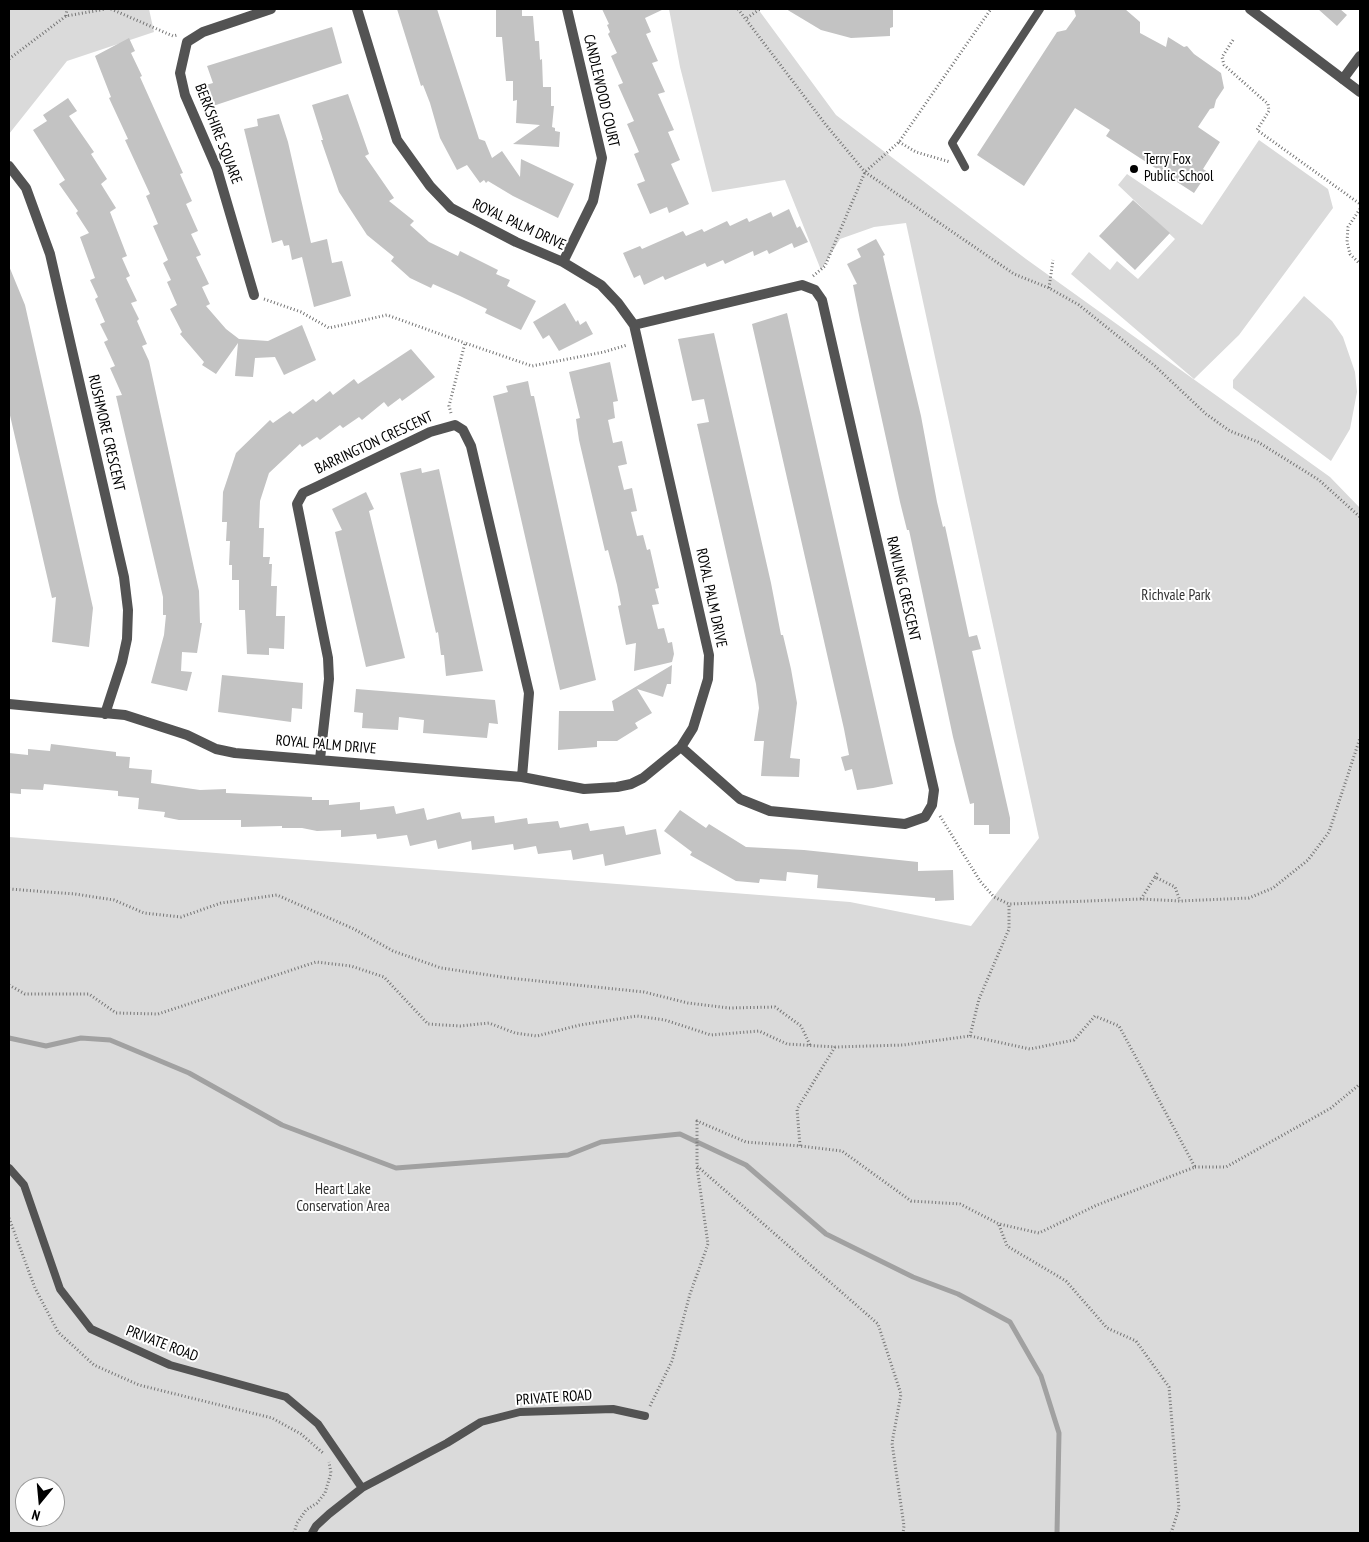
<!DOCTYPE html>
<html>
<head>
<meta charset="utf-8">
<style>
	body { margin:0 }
	#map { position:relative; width:1369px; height:1542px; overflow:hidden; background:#fff; font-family:"PT Sans Narrow",sans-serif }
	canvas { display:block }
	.frame { position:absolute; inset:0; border:10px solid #000; pointer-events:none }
	.north { position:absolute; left:15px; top:1477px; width:50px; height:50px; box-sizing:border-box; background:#fff; border:1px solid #999; border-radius:50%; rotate:197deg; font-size:14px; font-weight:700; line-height:20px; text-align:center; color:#000 }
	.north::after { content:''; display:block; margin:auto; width:18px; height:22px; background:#000; clip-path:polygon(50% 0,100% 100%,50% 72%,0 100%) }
</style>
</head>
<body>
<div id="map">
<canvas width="1369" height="1542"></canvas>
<div class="frame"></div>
<div class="north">N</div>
</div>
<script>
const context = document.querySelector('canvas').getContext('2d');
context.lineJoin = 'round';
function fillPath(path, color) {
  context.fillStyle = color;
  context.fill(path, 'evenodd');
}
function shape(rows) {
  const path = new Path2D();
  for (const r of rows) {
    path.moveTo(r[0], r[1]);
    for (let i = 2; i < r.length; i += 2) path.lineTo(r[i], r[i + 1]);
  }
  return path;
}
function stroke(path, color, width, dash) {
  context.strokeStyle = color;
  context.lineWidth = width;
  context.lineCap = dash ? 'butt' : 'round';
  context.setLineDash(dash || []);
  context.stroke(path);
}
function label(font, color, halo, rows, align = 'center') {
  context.font = font + ' "PT Sans Narrow",sans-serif';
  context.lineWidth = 4;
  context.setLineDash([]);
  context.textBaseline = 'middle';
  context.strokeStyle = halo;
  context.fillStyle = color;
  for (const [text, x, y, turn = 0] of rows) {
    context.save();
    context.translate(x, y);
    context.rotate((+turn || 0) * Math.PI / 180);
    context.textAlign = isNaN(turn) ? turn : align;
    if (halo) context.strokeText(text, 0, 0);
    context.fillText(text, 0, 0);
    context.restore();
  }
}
fillPath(shape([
	[9,9,149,9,154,32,67,61,9,134],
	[669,9,758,9,836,115,1026,259,1330,477,1360,508,1360,1533,9,1533,9,837,850,902,971,926,1039,838,906,223,874,227,840,239,821,270,785,180,712,192,680,67],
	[25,1487,55,1487,55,1517,25,1517],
	[1259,140,1328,189,1333,208,1239,335,1194,379,1071,274,1089,252,1110,270,1117,261,1138,279,1175,239,1118,185,1127,174,1202,225],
	[1304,296,1332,321,1343,337,1355,372,1357,392,1350,429,1331,461,1233,388,1233,380]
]), '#dadada');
stroke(shape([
	[9,1038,46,1046,81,1038,110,1040,189,1073,282,1125,396,1168,568,1155,601,1142,680,1134,746,1165,826,1234,913,1277,958,1294,1010,1322,1041,1376,1059,1433,1057,1533]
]), '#a1a1a1', 5);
fillPath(shape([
	[397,9,437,9,479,139,485,141,492,158,502,151,520,177,521,159,574,184,558,218,513,196,488,181,486,183,484,180,480,183,467,165,457,170,440,138,430,103,423,85,421,86],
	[496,9,522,9,522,16,533,16,535,41,539,41,540,60,542,59,543,87,551,87,551,106,554,106,552,127,555,128,555,131,560,132,559,147,513,144,540,125,516,123,517,100,513,101,513,81,506,81,502,37,496,37],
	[602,9,664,9,645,18,651,32,646,34,658,61,652,63,665,92,658,94,674,130,668,132,680,160,671,164,689,204,669,213,667,207,650,214,637,184,645,181,634,154,639,152,627,124,634,121,618,85,623,83,611,56,617,53,608,34,610,32,607,25,609,24],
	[786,9,893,9,893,27,890,28,890,36,851,38,821,30],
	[1074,9,1125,9,1140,22,1140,33,1166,47,1168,37,1184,47,1187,46,1194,54,1221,73,1224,88,1216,100,1214,108,1210,109,1198,127,1220,142,1203,169,1208,172,1194,193,1106,136,1110,130,1075,108,1024,186,977,155,1057,32,1066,30,1076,16],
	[1318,9,1340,9,1347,15,1337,26],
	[332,27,342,63,213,106,206,85,213,83,207,66],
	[129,38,135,51,131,53,142,76,140,77,183,173,180,174,192,201,186,204,198,231,191,234,201,255,196,257,209,284,202,287,210,304,206,306,226,329,239,339,268,341,302,325,316,360,284,375,275,357,255,358,253,377,235,376,238,343,216,374,202,365,204,362,180,334,182,332,170,309,177,305,167,282,171,280,163,263,168,260,153,226,158,224,146,196,150,194,125,140,128,139,109,98,111,97,95,56],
	[348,94,369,154,365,156,394,198,389,201,414,221,410,225,429,242,458,256,460,251,498,270,496,274,510,280,507,286,536,301,521,330,485,313,487,309,460,296,433,284,431,288,410,278,391,261,394,257,367,235,339,192,321,140,323,140,312,105],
	[68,98,77,111,69,116,94,152,91,154,107,179,101,184,116,208,110,212,127,256,122,258,130,276,126,278,137,301,131,303,139,319,137,321,147,344,142,346,149,361,199,591,200,623,202,623,197,653,182,652,181,671,192,672,187,691,151,683,164,635,166,615,163,615,163,597,116,396,122,395,110,368,115,366,104,342,108,340,100,324,105,322,95,299,98,297,90,280,95,278,80,237,89,233,76,213,78,211,59,184,65,180,33,130,47,121,43,115],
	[279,114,288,142,311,243,327,239,332,263,342,261,351,296,314,307,302,257,292,260,289,245,284,246,282,240,272,243,244,129,258,126,257,119],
	[1133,200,1170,233,1135,270,1099,236],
	[789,209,797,228,800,226,808,242,794,248,792,243,769,254,767,250,754,256,753,251,725,264,723,260,707,267,705,263,665,280,663,276,644,285,640,275,634,278,623,253,640,246,642,249,683,231,686,236,702,229,704,232,727,221,730,226,747,218,749,222,771,212,773,217],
	[876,239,885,255,883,256,921,416,937,502,943,527,945,526,969,637,977,635,981,649,972,651,1010,818,1010,834,989,834,989,825,974,825,974,803,970,804,953,737,909,530,907,530,900,502,860,320,853,285,857,284,847,264,861,257,857,249],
	[9,266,25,305,93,608,89,647,52,642,56,597,52,598,9,411],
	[565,303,576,322,578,320,580,325,586,321,593,334,559,351,549,335,543,339,533,322],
	[787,313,893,784,873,788,857,790,852,769,845,771,841,757,849,755,844,729,752,324],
	[714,333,771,583,781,635,783,635,791,669,797,703,790,758,800,759,799,777,761,776,764,741,754,741,759,708,756,684,697,424,709,422,704,399,692,401,678,339],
	[411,349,435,377,402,401,400,398,388,407,384,402,362,420,359,417,343,428,340,425,320,440,317,437,302,447,300,444,269,473,260,501,259,528,264,528,263,557,270,557,269,564,272,564,271,586,277,586,276,616,285,616,284,649,269,648,269,655,247,654,245,610,239,610,239,580,232,580,232,565,229,565,230,541,226,541,227,522,222,522,223,492,236,453,270,420,273,423,290,411,293,414,313,399,316,402,330,391,333,395,354,379,358,384],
	[610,362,618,401,613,402,615,418,608,420,613,443,622,441,627,464,618,466,624,490,632,488,637,511,631,512,637,536,643,535,647,550,650,549,659,588,655,589,659,604,652,605,658,629,664,628,668,643,672,642,674,654,672,662,634,671,636,643,626,645,618,606,621,605,617,585,608,550,605,551,579,440,576,419,580,418,569,372],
	[528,381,531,396,534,396,596,680,560,690,493,396,508,392,506,386],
	[421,468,422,473,439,469,483,671,446,676,444,655,441,655,438,632,436,633,400,473],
	[366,492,374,509,369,511,405,658,366,667,335,532,342,530,332,509],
	[672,665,671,684,667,684,663,697,637,689,652,713,635,723,638,728,617,741,597,741,597,747,558,750,559,711,614,711,612,701],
	[222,675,303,683,302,709,292,708,291,722,218,712],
	[356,689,495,700,498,724,489,723,487,738,423,733,424,720,399,717,398,730,362,728,363,713,354,712],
	[51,744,116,752,116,756,130,757,129,768,152,770,151,783,200,790,226,789,226,793,312,797,312,800,329,800,329,805,360,802,360,810,394,806,396,814,424,808,427,820,460,812,462,819,494,816,495,823,527,818,528,824,558,821,560,828,588,823,590,831,624,826,626,835,656,829,661,854,605,866,603,854,573,860,571,850,538,854,536,846,514,850,513,844,472,850,471,841,438,849,436,840,410,846,407,835,377,839,376,834,341,837,341,830,317,831,302,828,282,828,282,826,241,827,241,820,179,820,164,817,165,812,138,809,139,798,118,796,118,791,44,784,43,790,21,789,21,794,9,793,9,753,28,755,28,749,50,751],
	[680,810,706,828,709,824,746,847,804,850,918,862,918,871,953,870,954,900,935,901,935,898,817,888,818,875,787,872,786,881,760,879,759,883,736,881,690,855,692,852,664,831]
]), '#c3c3c3');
stroke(shape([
	[111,9,173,36,177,35],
	[738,9,826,125,865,172,1014,274,1049,288,1079,305,1155,366,1206,414,1230,431,1258,442,1319,480,1360,517],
	[66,16,67,9],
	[747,18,760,9],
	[1233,40,1222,57,1224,65,1268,104,1269,111,1257,130,1360,204],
	[9,59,66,16,106,9],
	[899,142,916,152,950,162],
	[1360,209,1348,227,1347,242,1350,254,1360,264],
	[813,276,825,266,865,172,899,142,991,9],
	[1049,288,1053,260],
	[264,299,301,312,329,328,387,315,465,343],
	[451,413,449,406,465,343,532,366,604,352,627,345],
	[940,816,980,881,994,897,1009,904,1141,899,1180,901,1249,898,1273,888,1308,860,1329,832,1360,738],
	[1155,877,1158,872],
	[9,889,75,894,114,900,144,913,181,917,221,903,277,895,354,929,393,951,441,968,509,978,644,992,688,1003,729,1008,775,1007,801,1026,810,1045],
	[1141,899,1155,877,1175,887,1180,901],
	[9,985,25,994,89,994,116,1013,158,1014,316,962,351,966,384,977,428,1024,460,1026,489,1023,515,1033,537,1036,580,1025,637,1016,665,1020,711,1035,759,1031,787,1044,835,1047,903,1045,970,1036,1030,1049,1074,1040,1095,1016,1119,1026,1195,1167,1097,1205,1039,1233,999,1224,960,1204,911,1201,842,1151,800,1146],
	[970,1036,979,999,1009,929,1009,904],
	[835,1047,797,1109,800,1146,746,1142,697,1121,697,1166,878,1324,901,1394,892,1443,904,1526,903,1533],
	[1195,1167,1226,1167,1331,1108,1360,1084],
	[9,1218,35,1288,58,1332,94,1365,139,1385,272,1418,301,1434,323,1453],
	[999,1225,1007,1246,1066,1281,1107,1328,1136,1341,1169,1387,1179,1508,1171,1533],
	[650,1406,672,1361,690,1294,708,1244,697,1167],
	[294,1533,297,1523,306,1510,317,1503,325,1493,331,1473,329,1462]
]), '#757575', 3, [1, 2.5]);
stroke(shape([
	[965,167,952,143,1040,9],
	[9,1168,24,1185,60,1289,91,1329,170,1365,286,1397,318,1424,362,1488,329,1514,316,1526,312,1533],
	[362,1488,447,1443,481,1422,520,1412,613,1409,645,1416]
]), '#535353', 8);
stroke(shape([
	[1343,79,1360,56],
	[9,166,26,188,50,254,124,577,128,610,127,639,122,662,105,714],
	[563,262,593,201,602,158,567,9],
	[254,295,217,169,185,95,180,73,187,42,203,32,271,9],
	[634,325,802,285,815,290,822,300,934,790,932,805,925,817,905,824,770,811,740,799,681,747],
	[9,704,125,715,187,735,216,749,235,753,522,777,584,789,617,787,631,784,643,778,681,747,693,728,708,679,709,655,634,325,618,303,601,285,563,262,516,242,451,208,430,186,397,140,357,9],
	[320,759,329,679,328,658,297,504,303,493,316,487,430,432,455,425,463,430,471,446,529,693,522,777]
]), '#535353', 10);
stroke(shape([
	[1250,9,1360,92]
]), '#535353', 10);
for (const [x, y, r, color] of [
	[1134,169,5,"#000"]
]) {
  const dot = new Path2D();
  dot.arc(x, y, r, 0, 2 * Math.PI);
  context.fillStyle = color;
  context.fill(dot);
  stroke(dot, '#fff', 2);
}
label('15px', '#000', '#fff', [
	["CANDLEWOOD COURT",601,91,77],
	["BERKSHIRE SQUARE",218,134,69],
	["ROYAL PALM DRIVE",519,225,25],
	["RUSHMORE CRESCENT",106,433,77],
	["BARRINGTON CRESCENT",374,443,-25],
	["RAWLING CRESCENT",903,589,77],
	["ROYAL PALM DRIVE",711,598,78],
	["ROYAL PALM DRIVE",326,745,5],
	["PRIVATE ROAD",162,1344,21],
	["PRIVATE ROAD",554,1398,-4]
]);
label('15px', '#000', '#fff', [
	["Terry Fox",1144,160],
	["Public School",1144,177]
], 'left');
label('15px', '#313131', '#fff', [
	["Richvale Park",1176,596],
	["Heart Lake",343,1190],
	["Conservation Area",343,1207]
]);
</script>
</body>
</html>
